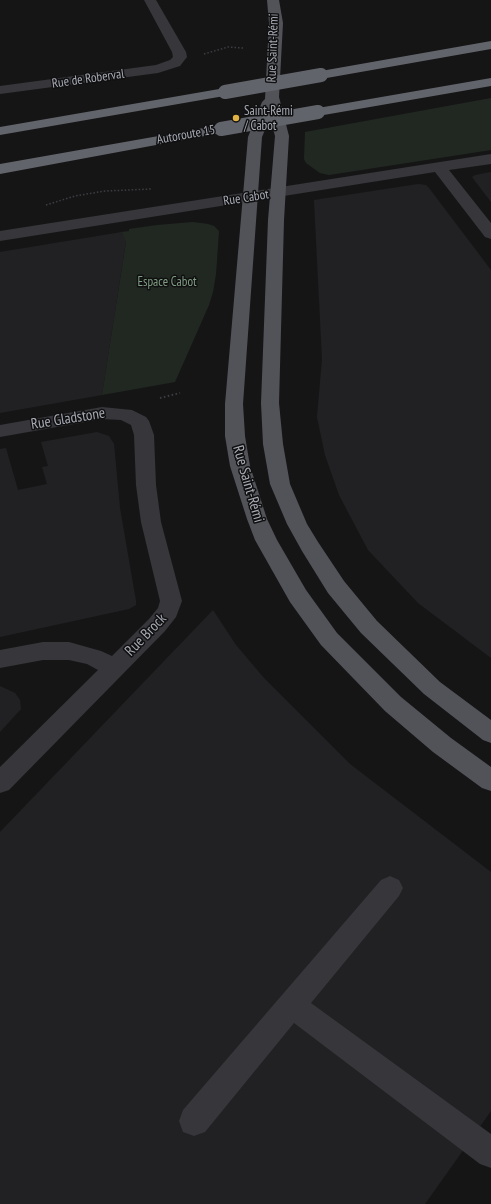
<!DOCTYPE html>
<html>
<head>
<meta charset="utf-8">
<style>
	body { margin:0 }
	canvas { display:block; background:#151516 }
</style>
</head>
<body>
<canvas width="491" height="1204"></canvas>
<script>
const context = document.querySelector('canvas').getContext('2d');
context.lineJoin = 'round';
function fillPath(path, color) {
  context.fillStyle = color;
  context.fill(path, 'evenodd');
}
function shape(rows) {
  const path = new Path2D();
  for (const r of rows) {
    path.moveTo(r[0], r[1]);
    for (let i = 2; i < r.length; i += 2) path.lineTo(r[i], r[i + 1]);
  }
  return path;
}
function stroke(path, color, width, dash) {
  context.strokeStyle = color;
  context.lineWidth = width;
  context.lineCap = dash ? 'butt' : 'round';
  context.setLineDash(dash || []);
  context.stroke(path);
}
function label(font, color, halo, rows, align = 'center') {
  context.font = font + ' "PT Sans Narrow",sans-serif';
  context.lineWidth = 3;
  context.setLineDash([]);
  context.textBaseline = 'middle';
  context.strokeStyle = halo;
  context.fillStyle = color;
  for (const [text, x, y, turn = 0] of rows) {
    context.save();
    context.translate(x, y);
    context.rotate((+turn || 0) * Math.PI / 180);
    context.textAlign = isNaN(turn) ? turn : align;
    if (halo) context.strokeText(text, 0, 0);
    context.fillText(text, 0, 0);
    context.restore();
  }
}
fillPath(shape([
	[491,172,491,202,472,177,475,175],
	[418,184,426,185,429,188,491,270,491,658,418,603,368,550,339,495,325,455,317,417,322,359,314,200],
	[122,232,126,241,102,395,0,413,0,252],
	[97,432,109,436,114,444,120,508,136,601,136,605,129,609,0,637,0,449,6,448,18,490,47,484,42,467,48,466,41,442],
	[213,610,236,645,264,678,350,764,491,872,491,1111,425,1204,0,1204,0,832],
	[0,686,15,693,20,700,21,709,0,732]
]), '#212123');
fillPath(shape([
	[491,98,491,150,329,175,320,173,306,163,304,159,305,132],
	[193,222,208,224,214,226,219,231,216,274,213,292,209,305,175,382,102,395,126,242,122,232,129,231,129,229,157,225]
]), '#212822');
stroke(shape([
	[204,54,228,47,243,48],
	[46,205,75,196,105,191,151,189]
]), '#3c3d42', 1.5, [1.5, 2]);
stroke(shape([
	[160,398,180,393]
]), '#3c3d42', 2, [1.5, 2.5]);
fillPath(shape([
	[144,0,156,0,186,52,187,57,180,66,158,73,0,94,0,86,156,65,170,60,173,57,172,52,144,0],
	[491,154,491,164,449,170,491,223,491,239,485,237,435,172,0,241,0,231,491,154],
	[102,407,132,410,146,417,149,421,154,435,156,485,161,522,182,601,176,617,165,631,9,790,0,793,0,767,98,670,87,664,69,660,43,660,0,668,0,650,43,642,69,642,101,651,112,656,149,619,158,608,160,601,141,522,136,485,134,435,131,425,121,420,102,419,0,437,0,425,102,407],
	[390,876,399,880,403,888,399,896,311,1003,491,1134,491,1168,480,1164,294,1023,205,1132,194,1136,183,1132,179,1121,183,1110,381,880,390,876]
]), '#36363b');
fillPath(shape([
	[267,0,279,0,283,23,279,97,289,136,284,220,279,403,283,444,290,484,307,524,318,542,344,581,377,621,440,682,491,720,491,743,483,740,424,694,361,633,328,593,302,551,287,524,270,484,263,444,261,403,268,220,275,136,270,118,262,137,243,404,245,436,250,466,267,519,277,540,306,590,337,633,401,697,451,738,491,767,491,791,482,788,433,752,385,711,321,645,290,602,255,540,247,519,230,466,225,436,225,404,248,137,262,102,265,99,269,23,267,0]
]), '#525359');
fillPath(shape([
	[491,41,491,49,321,79,316,78,314,75,316,72,321,71,491,41],
	[491,78,491,86,318,116,313,115,311,112,313,109,318,108,491,78],
	[225,88,230,89,232,92,230,95,0,135,0,127,225,88],
	[221,125,226,126,228,129,226,132,0,174,0,164,221,125]
]), '#62646b');
stroke(shape([
	[225,92,321,75],
	[221,129,318,112]
]), '#62646b', 14);
for (const [x, y, r, color] of [
	[236,118,4,"#e0b143"]
]) {
  const dot = new Path2D();
  dot.arc(x, y, r, 0, 2 * Math.PI);
  context.fillStyle = color;
  context.fill(dot);
  stroke(dot, '#101011', 1.5);
}
label('13px', '#a8abb5', '#101011', [
	["Rue Saint-Rémi",273,48,-88],
	["Rue de Roberval",88,79,-8],
	["Autoroute 15",186,135,-10],
	["Rue Cabot",246,198,-9]
]);
label('13px', '#a8abb5', '#101011', [
	["Saint-Rémi",244,111],
	["/ Cabot",244,126]
], 'left');
label('13px', '#809e83', '#101011', [
	["Espace Cabot",167,282]
]);
label('15px', '#a8abb5', '#101011', [
	["Rue Gladstone",68,419,-9],
	["Rue Saint-Rémi",248,484,74],
	["Rue Brock",146,635,-46]
]);
</script>
</body>
</html>
